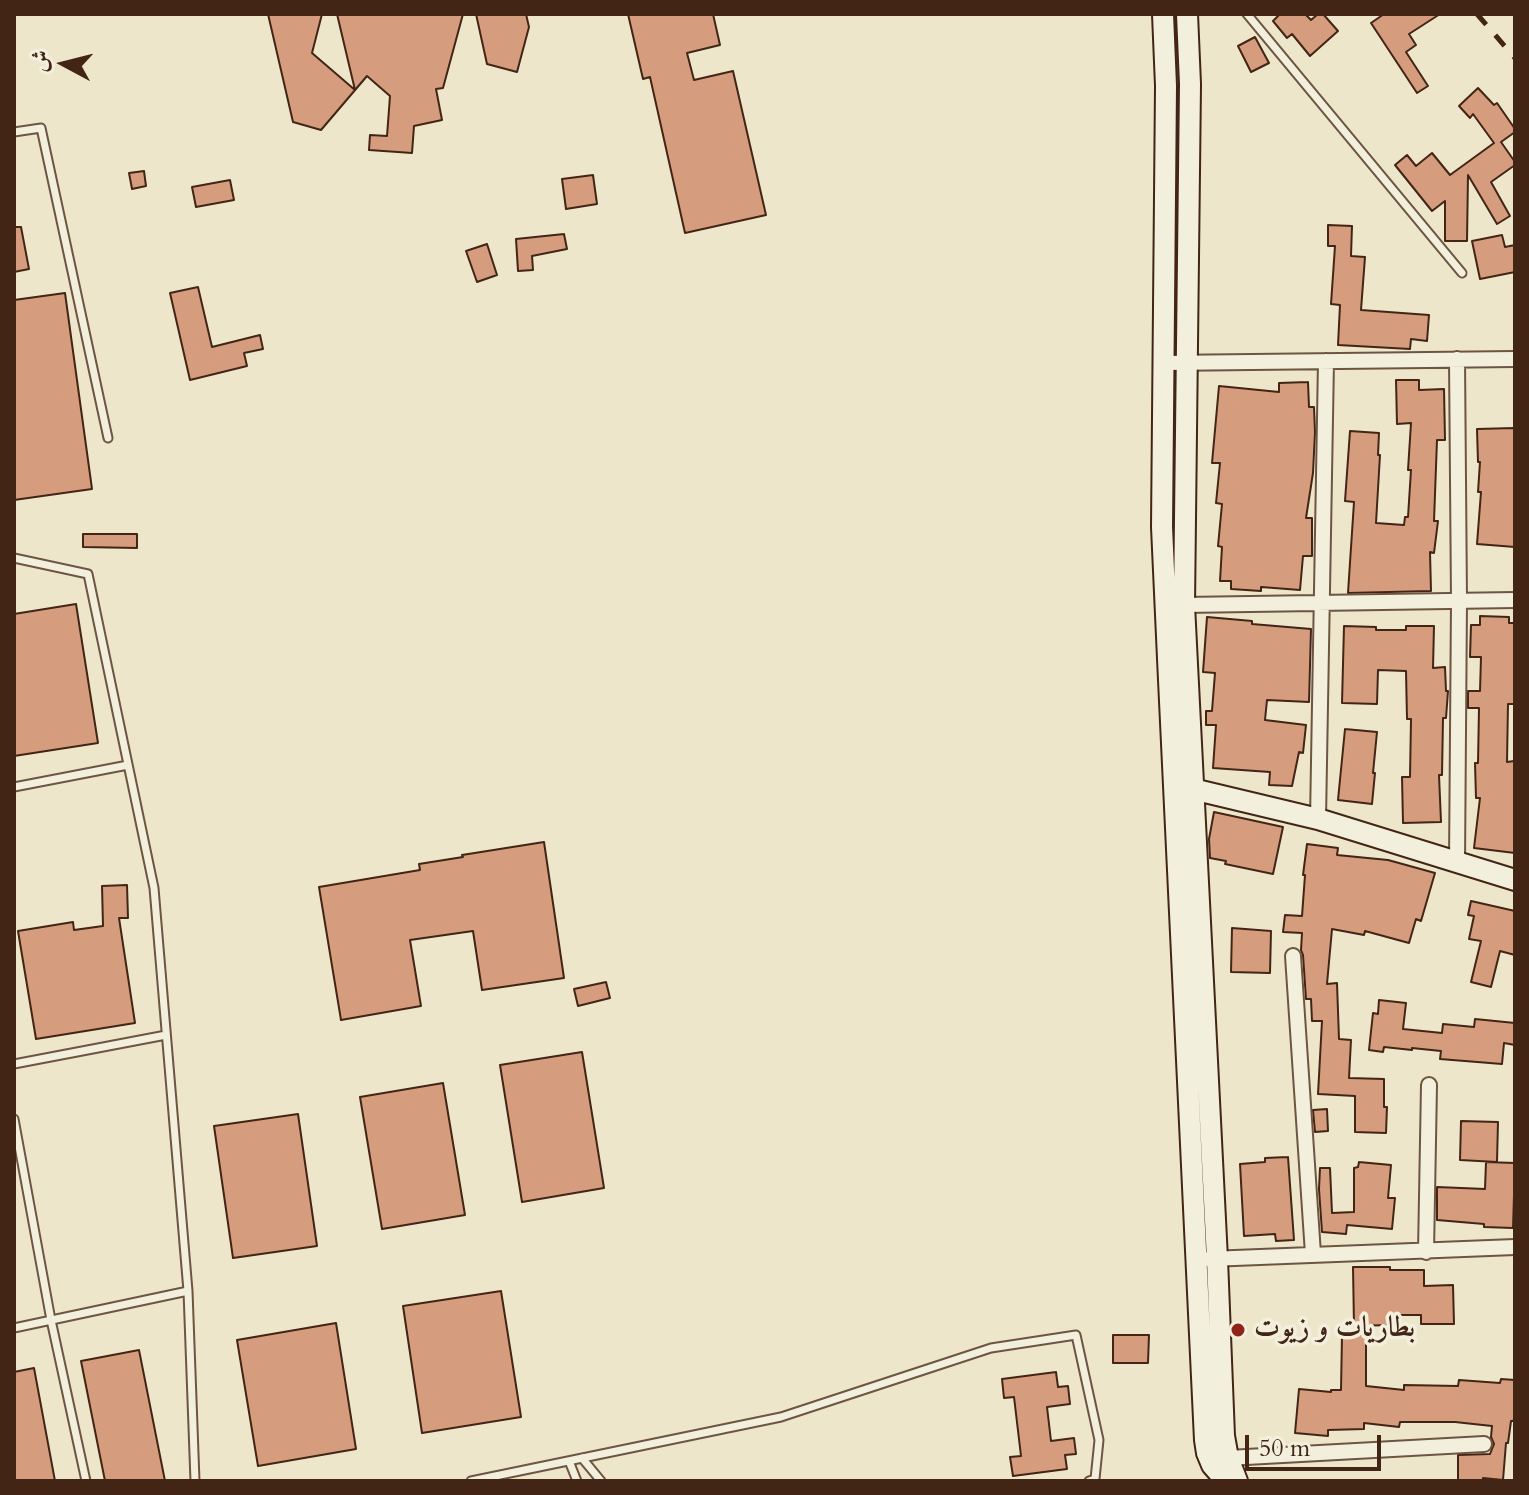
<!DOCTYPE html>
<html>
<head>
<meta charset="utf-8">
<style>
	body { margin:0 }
	#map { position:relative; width:1529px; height:1495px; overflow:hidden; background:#ede6cb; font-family:Cardo,Amiri,serif }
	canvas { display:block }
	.frame { position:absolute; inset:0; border:16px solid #422515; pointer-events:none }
	.north { position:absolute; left:24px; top:24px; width:80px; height:80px; -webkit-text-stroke:6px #f3efdd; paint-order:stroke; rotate:277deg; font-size:22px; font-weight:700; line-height:32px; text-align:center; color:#422515 }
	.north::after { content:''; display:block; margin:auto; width:28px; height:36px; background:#422515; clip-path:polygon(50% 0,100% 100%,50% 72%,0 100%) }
	.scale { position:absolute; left:1245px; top:1435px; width:136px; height:36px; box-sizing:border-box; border:4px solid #422515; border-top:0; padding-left:10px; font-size:24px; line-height:28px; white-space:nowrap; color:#422515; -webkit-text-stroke:6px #f3efdd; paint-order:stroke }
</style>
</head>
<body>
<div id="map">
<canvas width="1529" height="1495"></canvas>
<div class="frame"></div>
<div class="north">ش</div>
<div class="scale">50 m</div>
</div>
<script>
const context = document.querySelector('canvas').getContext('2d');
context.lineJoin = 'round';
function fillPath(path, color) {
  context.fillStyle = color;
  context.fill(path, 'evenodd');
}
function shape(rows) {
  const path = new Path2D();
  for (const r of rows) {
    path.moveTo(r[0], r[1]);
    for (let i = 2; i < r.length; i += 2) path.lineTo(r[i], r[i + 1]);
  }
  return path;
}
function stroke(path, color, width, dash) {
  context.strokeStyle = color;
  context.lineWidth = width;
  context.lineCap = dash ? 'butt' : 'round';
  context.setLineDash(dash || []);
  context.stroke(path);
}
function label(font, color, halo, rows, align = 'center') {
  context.font = font + ' Cardo,Amiri,serif';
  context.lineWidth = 7;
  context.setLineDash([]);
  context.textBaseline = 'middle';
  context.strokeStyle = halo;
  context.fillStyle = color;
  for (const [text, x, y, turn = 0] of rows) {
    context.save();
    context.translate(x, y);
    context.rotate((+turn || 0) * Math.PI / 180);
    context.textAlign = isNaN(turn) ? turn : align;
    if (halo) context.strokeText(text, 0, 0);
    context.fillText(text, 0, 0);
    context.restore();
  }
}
const building = shape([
	[268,14,322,14,312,53,355,90,337,14,463,14,443,88,436,89,442,120,414,126,412,153,369,150,370,135,387,136,390,96,367,76,321,130,293,122,268,14],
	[476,14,526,14,529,27,517,72,487,64,476,14],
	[628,14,713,14,720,45,687,53,694,80,733,71,766,215,685,233,650,77,643,79,628,14],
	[1280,14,1305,14,1311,20,1318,14,1323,14,1338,31,1310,56,1292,34,1287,38,1273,21,1280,14],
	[1384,14,1440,14,1409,34,1416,45,1406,52,1428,86,1417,93,1371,23,1384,14],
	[1255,37,1269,63,1251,72,1238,46,1255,37],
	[1478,88,1494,105,1497,103,1515,129,1515,132,1501,142,1515,162,1515,165,1491,182,1510,216,1497,224,1468,175,1467,241,1445,241,1445,201,1432,211,1395,165,1407,155,1416,166,1432,153,1450,175,1494,143,1473,114,1470,118,1459,106,1478,88],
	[144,171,146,186,132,189,129,173,144,171],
	[593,175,597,204,566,209,562,179,593,175],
	[230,180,234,200,196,207,192,187,230,180],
	[1328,225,1352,226,1351,256,1365,257,1361,310,1429,315,1427,341,1411,339,1410,349,1338,345,1340,305,1331,304,1335,246,1328,246,1328,225],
	[14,227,21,227,29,269,14,272,14,227],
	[564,234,567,249,532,256,533,270,518,271,516,239,564,234],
	[1502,235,1505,247,1515,245,1515,272,1480,279,1472,241,1502,235],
	[487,244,497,275,477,282,466,251,487,244],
	[198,287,212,347,260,335,263,349,244,353,247,366,190,380,170,293,198,287],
	[65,293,92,489,14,500,14,300,65,293],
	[1396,380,1419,380,1419,390,1444,389,1445,440,1437,440,1434,521,1438,521,1434,553,1430,552,1431,591,1348,593,1354,502,1345,501,1350,431,1379,433,1378,455,1380,455,1376,523,1404,525,1405,517,1408,517,1411,470,1408,470,1411,423,1397,424,1396,380],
	[1308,382,1309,407,1314,407,1315,432,1313,473,1306,518,1312,518,1312,556,1303,556,1300,590,1261,587,1261,591,1231,589,1231,581,1220,581,1222,547,1218,546,1222,504,1216,503,1220,463,1212,463,1219,386,1279,392,1279,383,1308,382],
	[1515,428,1515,547,1477,544,1481,492,1478,492,1480,462,1478,462,1477,429,1515,428],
	[83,534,137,534,137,548,83,547,83,534],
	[76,604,98,743,14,756,14,614,76,604],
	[1480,616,1509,617,1509,623,1515,623,1515,704,1508,704,1507,762,1514,761,1515,853,1474,848,1480,798,1476,798,1475,763,1478,763,1479,708,1468,708,1468,691,1480,691,1481,657,1470,657,1471,625,1480,625,1480,616],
	[1207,617,1252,621,1252,624,1311,629,1309,702,1267,700,1265,720,1306,725,1303,753,1299,752,1292,786,1269,785,1270,772,1213,768,1216,725,1206,725,1206,711,1212,711,1215,673,1203,672,1207,617],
	[1344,626,1376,627,1376,630,1406,630,1406,626,1434,626,1433,668,1445,667,1446,691,1448,691,1446,718,1443,718,1442,775,1439,775,1441,822,1403,823,1402,777,1410,777,1411,719,1407,719,1406,671,1378,670,1377,704,1342,703,1344,626],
	[1345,729,1377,732,1373,773,1375,773,1372,804,1338,800,1345,729],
	[1214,812,1283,827,1273,874,1225,864,1226,861,1210,858,1209,839,1214,812],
	[544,842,564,978,482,990,473,931,410,940,421,1006,341,1020,319,887,420,870,419,864,463,857,462,855,544,842],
	[1307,844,1338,848,1337,855,1388,860,1435,873,1421,921,1416,919,1409,943,1365,931,1364,935,1332,929,1327,984,1337,983,1339,1039,1351,1040,1349,1078,1384,1079,1384,1107,1387,1107,1386,1133,1355,1132,1355,1096,1318,1094,1322,1021,1312,1021,1311,999,1306,999,1303,955,1301,950,1302,933,1283,932,1285,915,1302,916,1305,875,1303,875,1307,844],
	[127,885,128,918,119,918,135,1023,36,1039,18,931,73,922,74,930,103,926,102,886,127,885],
	[1471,901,1515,911,1515,955,1500,951,1491,987,1471,982,1481,941,1469,939,1474,916,1468,915,1471,901],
	[1232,928,1271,931,1270,973,1231,972,1232,928],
	[606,982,610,998,578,1006,574,989,606,982],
	[1379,1000,1406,1003,1403,1029,1442,1033,1443,1024,1474,1027,1475,1019,1515,1023,1515,1045,1504,1043,1502,1064,1440,1059,1441,1051,1412,1048,1412,1050,1384,1047,1383,1052,1369,1050,1373,1013,1378,1014,1379,1000],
	[582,1052,604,1188,522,1202,500,1065,582,1052],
	[443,1083,465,1215,382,1229,360,1097,443,1083],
	[1327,1109,1328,1131,1315,1132,1313,1110,1327,1109],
	[298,1114,317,1246,233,1258,214,1126,298,1114],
	[1461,1121,1498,1122,1497,1162,1460,1160,1461,1121],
	[1288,1157,1294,1240,1276,1241,1275,1234,1244,1236,1240,1164,1265,1162,1265,1158,1288,1157],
	[1359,1162,1391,1165,1388,1198,1395,1198,1392,1229,1347,1225,1346,1234,1322,1232,1319,1189,1320,1168,1330,1168,1332,1213,1354,1212,1354,1168,1358,1167,1359,1162],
	[1486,1162,1515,1163,1513,1228,1484,1227,1484,1224,1437,1220,1437,1187,1485,1189,1486,1162],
	[1353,1267,1390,1267,1390,1270,1424,1270,1424,1286,1453,1285,1454,1324,1421,1324,1421,1315,1390,1315,1390,1325,1354,1326,1353,1267],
	[501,1291,521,1417,422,1433,403,1306,501,1291],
	[336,1323,356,1449,258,1466,237,1340,336,1323],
	[1113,1335,1149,1335,1148,1363,1113,1363,1113,1335],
	[1342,1335,1366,1335,1366,1386,1404,1390,1404,1385,1458,1386,1459,1380,1500,1383,1501,1379,1515,1380,1515,1418,1513,1421,1511,1421,1508,1443,1506,1443,1503,1480,1483,1478,1483,1481,1458,1481,1458,1455,1490,1454,1494,1444,1491,1437,1492,1426,1455,1422,1400,1422,1399,1427,1364,1423,1364,1429,1328,1430,1328,1436,1295,1433,1299,1389,1331,1392,1331,1390,1341,1390,1342,1335],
	[139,1350,165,1481,105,1481,81,1361,139,1350],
	[34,1368,55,1481,14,1481,14,1372,34,1368],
	[1056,1372,1058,1387,1068,1386,1070,1404,1047,1407,1051,1441,1074,1438,1076,1454,1065,1455,1067,1469,1013,1476,1010,1457,1021,1456,1014,1397,1004,1398,1002,1379,1056,1372]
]);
fillPath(building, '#d69c7e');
stroke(building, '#422515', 2);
const lane = shape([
	[1247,14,1462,273],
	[14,132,41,128,108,438],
	[14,558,88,574,154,888,188,1291,195,1481],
	[14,787,128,765],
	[14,1064,166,1035],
	[14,1119,51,1320,86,1481],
	[14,1328,188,1291],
	[582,1458,601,1481],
	[569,1461,577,1481],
	[471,1481,781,1417,991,1348,1076,1335,1099,1440,1095,1479,1089,1481]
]);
const street = shape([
	[1457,359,1459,601,1457,863],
	[1164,363,1515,359],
	[1184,605,1515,600],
	[1318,819,1326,361],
	[1293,956,1313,1254],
	[1426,1252,1429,1085],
	[1209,1259,1515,1247],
	[1228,1458,1484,1444]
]);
const secondary = shape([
	[1163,14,1166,86,1162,527,1169,680,1205,1440,1207,1453,1212,1465,1226,1481],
	[1187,14,1190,84,1184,605,1217,1259,1224,1436,1228,1458,1237,1481],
	[1184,787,1318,819,1515,880]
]);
stroke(lane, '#6d5542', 11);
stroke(street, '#6d5542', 18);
stroke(secondary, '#422515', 24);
stroke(lane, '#f3efdd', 7);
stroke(street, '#f3efdd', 14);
stroke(secondary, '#f3efdd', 20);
stroke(shape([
	[1477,14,1515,58]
]), '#422515', 5, [14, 14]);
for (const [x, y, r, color] of [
	[1238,1330,8,"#8f2418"]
]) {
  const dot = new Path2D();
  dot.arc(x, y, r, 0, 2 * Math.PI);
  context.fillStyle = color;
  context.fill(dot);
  stroke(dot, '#f3efdd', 3);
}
label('bold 28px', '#422515', '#f3efdd', [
	["بطاريات و زيوت",1254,1330]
], 'left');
</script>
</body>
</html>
